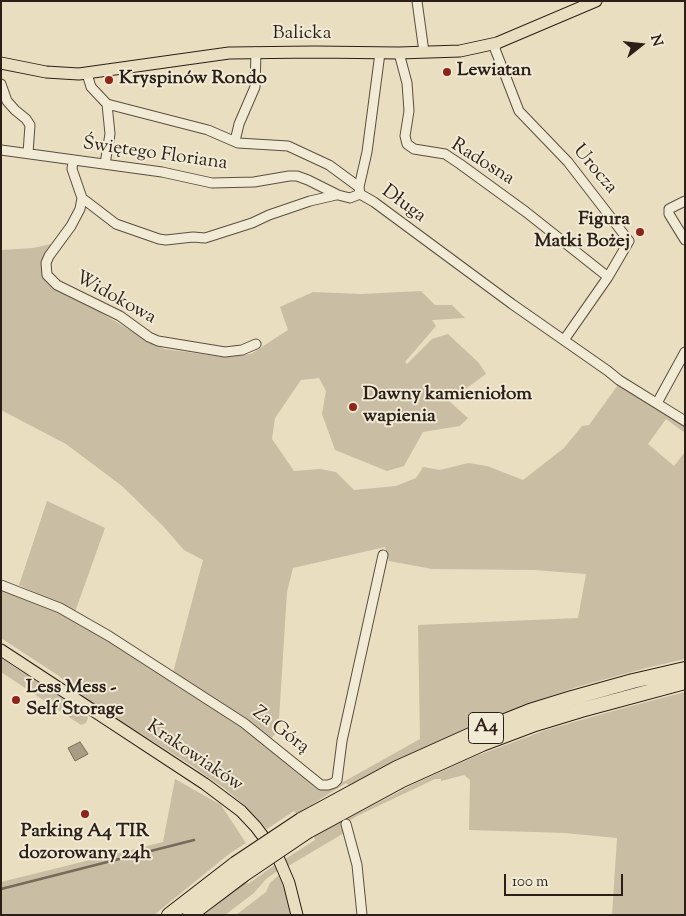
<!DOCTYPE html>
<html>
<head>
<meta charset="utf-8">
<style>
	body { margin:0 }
	#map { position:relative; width:686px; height:916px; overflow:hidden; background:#e9debf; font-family:"Sorts Mill Goudy",serif }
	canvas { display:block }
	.frame { position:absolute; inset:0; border:2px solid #2c1e18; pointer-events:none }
	.north { position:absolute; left:616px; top:20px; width:50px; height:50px; -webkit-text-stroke:4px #f1ead5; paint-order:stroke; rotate:74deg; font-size:14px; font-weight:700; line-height:20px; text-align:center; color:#2c1e18 }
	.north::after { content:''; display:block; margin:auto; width:18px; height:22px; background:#2c1e18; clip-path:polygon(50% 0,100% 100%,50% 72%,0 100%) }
	.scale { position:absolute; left:504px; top:874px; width:119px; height:22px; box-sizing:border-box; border:2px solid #2c1e18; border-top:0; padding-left:6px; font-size:15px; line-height:18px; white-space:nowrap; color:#2c1e18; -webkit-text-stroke:4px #f1ead5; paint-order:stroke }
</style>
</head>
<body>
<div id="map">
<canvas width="686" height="916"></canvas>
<div class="frame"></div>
<div class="north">N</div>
<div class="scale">100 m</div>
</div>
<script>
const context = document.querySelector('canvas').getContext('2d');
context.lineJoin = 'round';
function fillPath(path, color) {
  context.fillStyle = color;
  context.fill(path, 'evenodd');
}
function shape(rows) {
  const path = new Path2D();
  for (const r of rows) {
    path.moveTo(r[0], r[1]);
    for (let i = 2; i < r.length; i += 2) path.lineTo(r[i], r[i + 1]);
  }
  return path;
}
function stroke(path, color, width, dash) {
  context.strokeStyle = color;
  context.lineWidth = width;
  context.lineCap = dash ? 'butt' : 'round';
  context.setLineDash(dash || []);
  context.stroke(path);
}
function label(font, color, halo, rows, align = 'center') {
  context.font = font + ' "Sorts Mill Goudy",serif';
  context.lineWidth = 4;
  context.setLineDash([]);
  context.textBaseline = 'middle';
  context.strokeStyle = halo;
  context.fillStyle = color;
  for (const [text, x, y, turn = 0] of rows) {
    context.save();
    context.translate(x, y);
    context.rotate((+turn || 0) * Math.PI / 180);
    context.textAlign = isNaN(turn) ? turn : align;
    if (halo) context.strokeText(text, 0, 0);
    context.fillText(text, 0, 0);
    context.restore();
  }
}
fillPath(shape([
	[56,243,45,276,85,303,151,343,165,349,223,357,251,354,288,330,280,307,313,292,361,294,421,291,435,305,452,305,465,318,432,320,436,326,405,362,407,364,432,339,448,334,479,363,486,374,449,401,468,418,460,426,423,432,404,466,387,471,335,450,322,414,326,391,319,378,301,380,275,418,272,439,294,471,320,469,336,472,354,490,396,486,416,478,423,467,440,470,468,463,487,466,523,480,564,448,582,426,589,425,618,385,685,425,685,433,666,419,648,444,674,466,685,452,685,659,646,668,577,687,527,704,466,729,430,745,350,786,346,783,297,814,294,811,267,829,242,803,225,789,192,766,86,699,59,676,1,638,1,589,63,614,107,638,245,729,300,770,322,790,345,781,420,739,418,625,578,618,586,574,534,570,432,569,389,561,385,547,293,568,287,592,279,719,277,733,271,738,173,673,203,560,184,550,163,526,122,486,66,444,1,410,1,250,33,248],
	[47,501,105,528,75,612,19,585],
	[1,658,86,713,88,718,86,723,81,725,1,672],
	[685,692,685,915,612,915,617,838,565,833,469,830,470,780,464,775,441,781,441,779,435,779,357,816,349,821,349,818,414,784,476,756,546,730,620,709],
	[175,779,221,805,246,843,229,854,154,915,1,915,1,882,163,842],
	[342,821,344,833,285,868,282,861,315,840,314,836],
	[276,864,280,869,266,879,254,893,225,915,204,915,246,882,248,884],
	[279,875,289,904,290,915,236,915,266,892,270,883]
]), '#c9bda3');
const water = shape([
	[80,742,88,754,75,761,68,748,80,742]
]);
fillPath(water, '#a99d86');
stroke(water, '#776a5a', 1);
stroke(shape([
	[1,889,194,840]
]), '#776a5a', 2.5);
const minor = shape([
	[417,1,424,52],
	[497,43,495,49,519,111,568,162,629,241,608,277,564,340],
	[399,53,407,83,409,111,405,136,407,144,414,149,445,154,460,164,526,212,608,277],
	[87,74,91,87,107,104,208,130,238,143,288,146,329,165,359,187,360,194,374,202,512,304,608,371,619,380,685,421],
	[1,84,7,101,15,110,26,119,30,125,28,153],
	[235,141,239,124,255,87,256,52],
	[1,150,162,172,212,183,254,182,289,176,297,176,308,180,338,195,350,198,360,194],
	[73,161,72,169,82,198,116,224,159,239,166,240,193,237,205,238,252,223,269,215,310,201,336,195],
	[105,164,110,134,107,104],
	[359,187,367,152,380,53],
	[82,198,80,209,71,226,49,256,46,263,47,275,57,285,120,316,149,337,158,341,225,352,242,350,256,344],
	[685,201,669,209,669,214,685,240],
	[657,403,685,352],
	[1,585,60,608,109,636,244,723,321,785,328,785,334,783,337,780,342,741,383,555],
	[346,824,357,865,362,915]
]);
const major = shape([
	[1,63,46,72,79,74,229,53,315,52,399,53,460,51,497,43,596,1],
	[1,650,205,784,241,811,256,827,277,855,289,883,297,915]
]);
const highway = shape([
	[301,820,397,768,475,733,530,711,572,698,633,681,685,669],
	[308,831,402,780,482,744,535,724,581,710,685,682],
	[169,915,235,864],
	[190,915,243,875]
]);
stroke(minor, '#5b4e42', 11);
stroke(major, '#2c1e18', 13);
stroke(highway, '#2c1e18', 16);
stroke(minor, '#f1ead5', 9);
stroke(major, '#e9debf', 11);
stroke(highway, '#e9debf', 14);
const highwayBridge = shape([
	[235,864,301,820],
	[243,875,308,831]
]);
stroke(highwayBridge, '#2c1e18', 16, []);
stroke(highwayBridge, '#e9debf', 14);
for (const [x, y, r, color] of [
	[447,72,5,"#8f2418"],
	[109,80,5,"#8f2418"],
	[640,232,5,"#8f2418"],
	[353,407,5,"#8f2418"],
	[16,700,5,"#8f2418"],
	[85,814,5,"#8f2418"]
]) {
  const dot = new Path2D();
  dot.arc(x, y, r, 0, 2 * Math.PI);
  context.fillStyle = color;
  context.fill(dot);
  stroke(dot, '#f1ead5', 2);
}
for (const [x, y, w] of [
	[486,728,35]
]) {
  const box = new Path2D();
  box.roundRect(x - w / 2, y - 15.5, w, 31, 4);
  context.fillStyle = '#f1ead5';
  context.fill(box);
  stroke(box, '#2c1e18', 1);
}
label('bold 18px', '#2c1e18', null, [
	["A4",486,728]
]);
label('19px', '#2c1e18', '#f1ead5', [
	["Balicka",302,35],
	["Świętego Floriana",155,155,8],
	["Radosna",482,163,32],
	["Urocza",594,170,50],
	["Długa",403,205,36],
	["Widokowa",115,299,29],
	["Za Górą",280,731,37],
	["Krakowiaków",194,757,34]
]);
label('bold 19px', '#2c1e18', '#f1ead5', [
	["Lewiatan",457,72],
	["Kryspinów Rondo",119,80],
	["Figura",630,221,"right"],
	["Matki Bożej",630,243,"right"],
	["Dawny kamieniołom",363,396],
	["wapienia",363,418],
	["Less Mess -",26,689],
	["Self Storage",26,711],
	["Parking A4 TIR",85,833,"center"],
	["dozorowany 24h",85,855,"center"]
], 'left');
</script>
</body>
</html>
